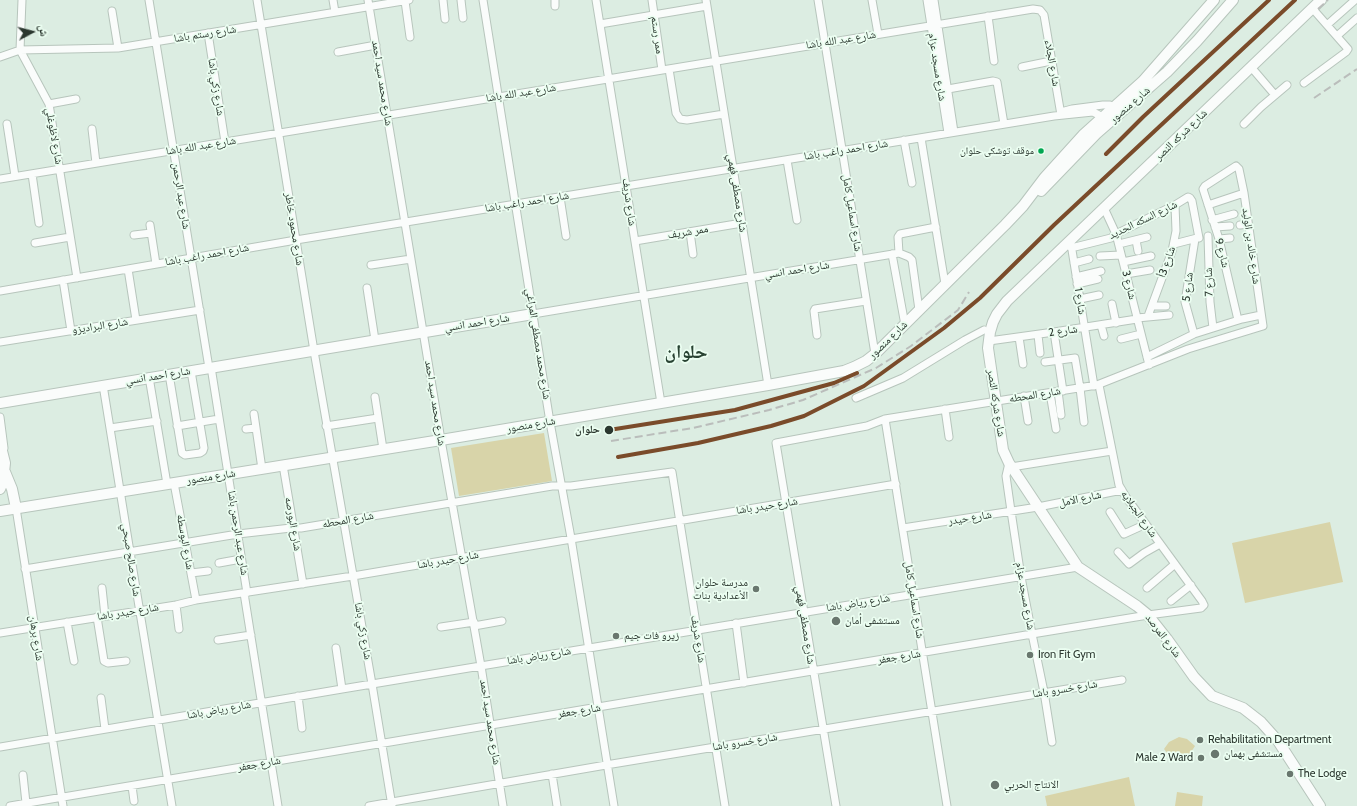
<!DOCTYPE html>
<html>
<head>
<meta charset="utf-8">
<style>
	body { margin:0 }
	#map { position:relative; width:1357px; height:806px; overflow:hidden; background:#dcede2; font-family:Cabin,"Noto Naskh Arabic",sans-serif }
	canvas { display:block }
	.north { position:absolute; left:12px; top:12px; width:40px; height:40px; -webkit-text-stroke:3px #ebfef1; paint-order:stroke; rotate:83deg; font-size:11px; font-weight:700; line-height:16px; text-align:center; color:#2b372f }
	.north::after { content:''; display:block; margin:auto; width:14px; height:18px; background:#2b372f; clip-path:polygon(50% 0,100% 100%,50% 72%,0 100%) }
</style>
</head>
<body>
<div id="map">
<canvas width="1357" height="806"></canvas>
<div class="north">ش</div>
</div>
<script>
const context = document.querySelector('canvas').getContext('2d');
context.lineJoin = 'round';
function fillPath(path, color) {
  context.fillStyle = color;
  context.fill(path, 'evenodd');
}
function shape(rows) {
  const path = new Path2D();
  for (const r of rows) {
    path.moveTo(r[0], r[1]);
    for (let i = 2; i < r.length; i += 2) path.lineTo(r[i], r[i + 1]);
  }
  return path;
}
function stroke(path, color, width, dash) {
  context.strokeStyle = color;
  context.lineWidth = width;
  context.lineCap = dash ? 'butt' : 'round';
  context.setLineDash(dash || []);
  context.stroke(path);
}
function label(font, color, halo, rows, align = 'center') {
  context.font = font + ' Cabin,"Noto Naskh Arabic",sans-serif';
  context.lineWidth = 3.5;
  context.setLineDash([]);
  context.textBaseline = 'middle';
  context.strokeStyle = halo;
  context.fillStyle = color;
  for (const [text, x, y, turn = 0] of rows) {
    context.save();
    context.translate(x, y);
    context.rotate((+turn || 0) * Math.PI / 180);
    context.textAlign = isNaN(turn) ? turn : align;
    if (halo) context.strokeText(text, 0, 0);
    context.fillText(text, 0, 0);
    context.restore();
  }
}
fillPath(shape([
	[544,433,552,481,459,496,451,448],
	[1330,522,1343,582,1245,603,1232,543],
	[1179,737,1187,739,1195,746,1189,755,1185,757,1180,753,1174,762,1164,749,1169,742],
	[1129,777,1135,806,1047,806,1045,796],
	[1177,792,1203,796,1202,806,1175,806]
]), '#d8d4a9');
const street = shape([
	[22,0,20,50,49,104,77,278],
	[149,0,209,368],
	[257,0,314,351,372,684,392,806],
	[333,0,335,12],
	[368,0,441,440,481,666,503,806],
	[443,0,445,19],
	[461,0,463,18],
	[483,0,550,422,571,538,614,806],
	[555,0,555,6],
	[596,0,661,403],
	[652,0,662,70],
	[706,0,768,385],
	[818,0,875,354],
	[872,0,878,34],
	[927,0,948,133],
	[934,0,954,132],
	[405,1,410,37],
	[112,11,118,48],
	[988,16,994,61],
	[600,24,707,6],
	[1327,25,1355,0],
	[208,33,225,142],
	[1337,36,1357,18],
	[338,52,376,45],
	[0,57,20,50,118,48,409,0],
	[1022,67,1051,61],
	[1251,67,1275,95],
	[669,69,676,113,680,119,687,120,724,114],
	[1304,83,1346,52,1348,49,1312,8],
	[948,89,993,81,997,82,1004,124],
	[49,104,76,99],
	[1061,112,1072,109,1103,105,1110,105,1116,110],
	[7,124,15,176],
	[1244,124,1261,107,1287,85],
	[92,129,96,163],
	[921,138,945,284],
	[904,140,912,183],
	[787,160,797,220],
	[32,174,39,223],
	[0,179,1033,9,1040,10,1044,15,1061,115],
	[560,197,566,236],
	[1208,205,1244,193],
	[1104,208,1116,234,1149,365],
	[1212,220,1234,214],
	[150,225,156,264],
	[1240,225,1248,224],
	[1215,227,1230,226],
	[690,232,693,254],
	[134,235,151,233],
	[1208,236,1210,302,1213,328],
	[1219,239,1230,238],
	[1136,240,1138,251],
	[635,241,742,223],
	[35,243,70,237],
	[1071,244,1094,386],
	[1119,244,1147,237],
	[1174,244,1197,238],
	[1071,248,1111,238,1116,234,1175,205,1188,197,1190,198,1192,201,1199,238],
	[899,253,909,257,912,260,919,310],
	[892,254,905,325],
	[1100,256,1121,255],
	[1123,262,1151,256],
	[1074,263,1089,259],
	[371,265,411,259],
	[128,269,136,320],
	[1126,274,1150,270],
	[1076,277,1101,271],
	[63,280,71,331],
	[1077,284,1098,279],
	[367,288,375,340],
	[0,291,296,240,1054,116,1093,112,1099,115,1105,120],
	[1080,299,1099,295],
	[1112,304,1116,323],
	[1152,306,1166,306],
	[533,314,899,253,898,237,900,234,936,227],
	[1148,316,1172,251,1176,231,1175,205],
	[1137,318,1169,315],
	[1101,325,1104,336],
	[1054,332,1063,391],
	[1194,334,1185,302,1195,239],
	[817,335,814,311,815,309,866,301],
	[1038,335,1040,353],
	[1019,337,1023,364],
	[1121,339,1141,334],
	[989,341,1054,332,1137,319],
	[0,342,200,310],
	[1147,357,1194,334,1213,328,1242,319,1261,315],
	[1045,362,1075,358,1080,388,1084,422],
	[211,367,247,593],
	[169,374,182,453,185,455,200,453,203,451,204,448,191,371],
	[149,377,167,484],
	[103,385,130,552,172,806],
	[1058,391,1061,415],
	[1050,393,1056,429],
	[1024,396,1028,421],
	[375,397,383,449],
	[856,398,903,378,965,340,984,330],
	[945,409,949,437],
	[254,414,262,469],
	[0,417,4,448],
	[885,419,947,806],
	[177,426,219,419],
	[326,426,378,418],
	[110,428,157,421],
	[246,429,256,428],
	[1009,463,1006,476,1011,511,1021,577,1032,634,1044,692,1052,742],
	[283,465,303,584],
	[1011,467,1112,451],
	[174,483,196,600],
	[16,508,63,806],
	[1110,512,1124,534,1146,524],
	[903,528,1038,507,1122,490],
	[1118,552,1129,564,1144,553,1160,544],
	[219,563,241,559],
	[25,569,238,534,291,528,301,528,552,486,571,486,672,472,725,806],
	[191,573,208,571],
	[102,588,105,616],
	[1147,588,1175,564],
	[244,593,278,806],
	[1171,601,1191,585],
	[176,605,179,629],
	[97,617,104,661,108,663,126,661],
	[67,622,74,661],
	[736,623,744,683],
	[474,626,502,621],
	[441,627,474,622],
	[0,633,176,605,196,600,353,576,896,484],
	[218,640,251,635],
	[336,648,342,689],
	[298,696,302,728],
	[101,698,105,729],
	[0,747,342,689,1078,567],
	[552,774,557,806],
	[23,775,26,803],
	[132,786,134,801],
	[10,806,1032,634,1148,615,1201,608,1204,605,1202,601,1126,497,1119,485,1099,385],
	[369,806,606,765,1122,680],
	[836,806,776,443,867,426,885,419,1097,385,1188,349,1263,326,1244,193,1239,169,1236,166,1205,186,1203,189,1219,239,1238,320]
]);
const secondary = shape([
	[1041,191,1096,134,1167,72,1197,41,1233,0],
	[0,403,533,314],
	[0,443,5,463,3,482,0,489],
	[5,472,12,489,16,508],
	[0,511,441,440,768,385,844,371,854,367,866,361,875,354,1005,225,1023,206,1045,177,1083,135,1143,81,1214,0],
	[1320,806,1278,741,1261,722,1243,708,1212,696,1194,677,1167,639,1148,615,1137,606,1078,567,1019,478,1009,463,1003,450,988,348,990,332,993,322,997,314,1007,301,1321,0]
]);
stroke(street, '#b7c5bc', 9);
stroke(secondary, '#b7c5bc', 12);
stroke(street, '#fafcfb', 7);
stroke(secondary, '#fafcfb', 10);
stroke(shape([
	[1318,9,1328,0],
	[1314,98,1357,69],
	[611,441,693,428,769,410,803,400,876,368,911,346,958,310,969,292]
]), '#babdbb', 2, [8, 4]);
stroke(shape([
	[1106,154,1143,117,1269,0],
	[609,430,735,410,834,383,857,373],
	[618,457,698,443,771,426,804,416,864,386,944,328,980,298,1054,225,1295,0]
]), '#7a4b2a', 4);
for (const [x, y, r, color] of [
	[1041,151,3.5,"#00a651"],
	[609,430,5,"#2b372f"],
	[756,589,4,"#69776e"],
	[836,621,5,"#69776e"],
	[616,636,4,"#69776e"],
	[1030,655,4,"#69776e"],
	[1200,740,4,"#69776e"],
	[1215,754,5,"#69776e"],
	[1201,758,4,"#69776e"],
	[1290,774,4,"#69776e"],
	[995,785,5,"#69776e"]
]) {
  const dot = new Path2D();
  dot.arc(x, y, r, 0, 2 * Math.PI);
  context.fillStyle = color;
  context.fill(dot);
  stroke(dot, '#ebfef1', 1.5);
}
label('10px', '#2b372f', '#ebfef1', [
	["موقف توشكى حلوان",1034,151]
], 'right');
label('11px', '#2b372f', '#ebfef1', [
	["شارع رستم باشا",205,34,-9],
	["ممر رستم",657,35,82],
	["شارع عبد الله باشا",841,40,-9],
	["شارع الجلاء",1052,63,80],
	["شارع مسجد عزام",937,67,81],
	["شارع محمد سيد احمد",382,83,81],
	["شارع زكي باشا",216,87,81],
	["شارع عبد الله باشا",521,93,-9],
	["شارع منصور",1130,105,-41],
	["شارع شركه النصر",1181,135,-44],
	["شارع لاظوغلي",54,136,80],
	["شارع عبد الله باشا",201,146,-9],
	["شارع احمد راغب باشا",846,150,-9],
	["شارع مصطفى فهمي",737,193,81],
	["شارع عبد الرحمن",181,196,81],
	["شارع احمد راغب باشا",527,202,-9],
	["شارع شريف",629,202,82],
	["شارع اسماعيل كامل",852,213,81],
	["شارع السكه الحديد",1143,220,-26],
	["شارع محمود خاطر",294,229,81],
	["ممر شريف",688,232,-9],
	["شارع خالد بن الوليد",1251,246,82],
	["شارع 9",1222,253,75],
	["شارع احمد راغب باشا",207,255,-10],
	["شارع 3أ",1167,262,-71],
	["شارع احمد انسي",797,270,-9],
	["شارع 7",1209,282,-91],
	["شارع 3",1129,285,76],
	["شارع 5",1188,287,-83],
	["شارع 1",1080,301,81],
	["شارع احمد انسي",477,323,-9],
	["شارع البراديزو",100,326,-9],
	["شارع 2",1063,331,-8],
	["شارع منصور",888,340,-44],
	["شارع محمد مصطفى المراغي",538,344,81],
	["شارع احمد انسي",158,376,-9],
	["شارع المحطه",1035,395,-9],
	["شارع محمد سيد احمد",435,403,81],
	["شارع شركه النصر",996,403,81],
	["شارع منصور",531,425,-10],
	["شارع منصور",211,477,-9],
	["شارع الامل",1080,499,-12],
	["شارع حيدر باشا",767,506,-9],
	["شارع الجبلايه",1139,514,55],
	["شارع حيدر",970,518,-9],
	["شارع المحطه",348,520,-10],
	["شارع البورصه",293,524,80],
	["شارع عبد الرحمن باشا",238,533,81],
	["شارع البوسطه",185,542,80],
	["شارع صالح صبحي",131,560,81],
	["شارع حيدر باشا",448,560,-10],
	["شارع مسجد عزام",1025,596,80],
	["شارع اسماعيل كامل",914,600,81],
	["شارع رياض باشا",858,603,-9],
	["شارع حيدر باشا",128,612,-9],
	["شارع مصطفى فهمي",805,625,81],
	["شارع زكي باشا",363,631,80],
	["شارع المرصد",1163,636,53],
	["شارع برهان",36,638,81],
	["شارع شريف",698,639,81],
	["شارع رياض باشا",539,656,-9],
	["شارع جعفر",899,657,-9],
	["شارع خسرو باشا",1065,689,-9],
	["شارع رياض باشا",219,710,-10],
	["شارع جعفر",579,711,-9],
	["شارع محمد سيد احمد",490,722,81],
	["شارع خسرو باشا",745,742,-9],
	["شارع جعفر",259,764,-10]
]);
label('bold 11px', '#2b372f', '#ebfef1', [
	["حلوان",600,430]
], 'right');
label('11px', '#2b372f', '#ebfef1', [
	["مدرسة حلوان",748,583,"right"],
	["الأعدادية بنات",748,596,"right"],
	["مستشفى أمان",845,621],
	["زيرو فات جيم",624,636],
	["Iron Fit Gym",1038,655],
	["Rehabilitation Department",1208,740],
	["مستشفى بهمان",1224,754],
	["Male 2 Ward",1193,758,"right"],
	["The Lodge",1298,774],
	["الانتاج الحربي",1004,785]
], 'left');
label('bold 19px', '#284232', '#ebfef1', [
	["حلوان",686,352]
]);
</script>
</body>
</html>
